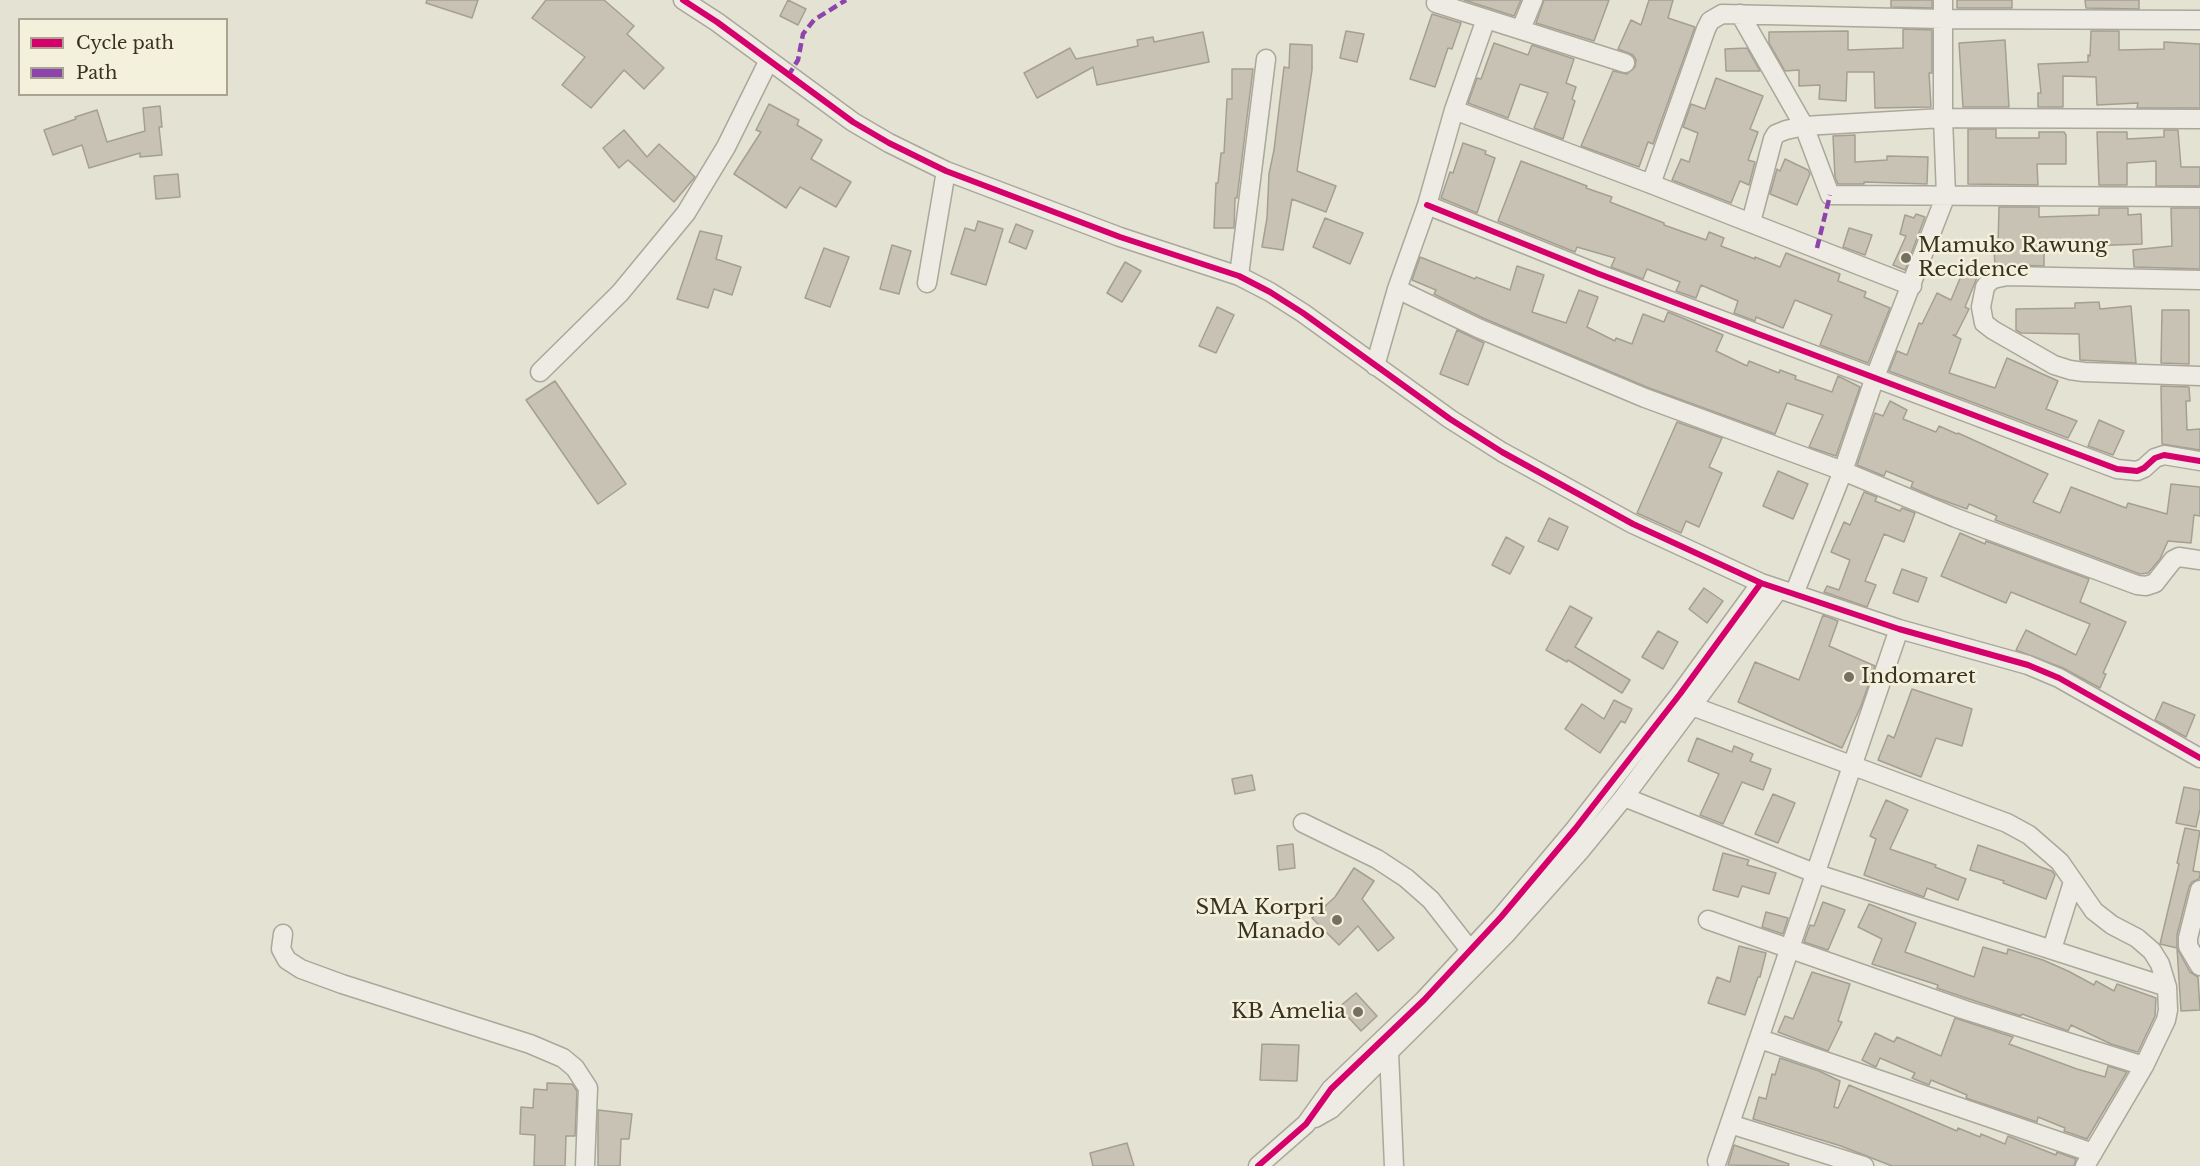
<!DOCTYPE html>
<html>
<head>
<meta charset="utf-8">
<style>
	body { margin:0 }
	#map { position:relative; width:2200px; height:1166px; overflow:hidden; background:#e4e2d3; font-family:"Libre Baskerville",serif }
	canvas { display:block }
	.legend { position:absolute; left:18px; top:18px; width:210px; height:78px; box-sizing:border-box; background:#f3f0db; border:2px solid #a9a491; margin:0; padding:8px 10px; list-style:none; font-size:18px; color:#393223 }
	.legend li { display:flex; align-items:center; gap:12px; height:30px }
	.legend b { width:30px; border:2px solid #a9a491 }
</style>
</head>
<body>
<div id="map">
<canvas width="2200" height="1166"></canvas>
<ul class="legend">
<li><b style="height:8px;background:#d6006c"></b>Cycle path</li>
<li><b style="height:8px;background:#8e44ad"></b>Path</li>
</ul>
</div>
<script>
const context = document.querySelector('canvas').getContext('2d');
context.lineJoin = 'round';
function fillPath(path, color) {
  context.fillStyle = color;
  context.fill(path, 'evenodd');
}
function shape(rows) {
  const path = new Path2D();
  for (const r of rows) {
    path.moveTo(r[0], r[1]);
    for (let i = 2; i < r.length; i += 2) path.lineTo(r[i], r[i + 1]);
  }
  return path;
}
function stroke(path, color, width, dash) {
  context.strokeStyle = color;
  context.lineWidth = width;
  context.lineCap = dash ? 'butt' : 'round';
  context.setLineDash(dash || []);
  context.stroke(path);
}
function label(font, color, halo, rows, align = 'center') {
  context.font = font + ' "Libre Baskerville",serif';
  context.lineWidth = 5;
  context.setLineDash([]);
  context.textBaseline = 'middle';
  context.strokeStyle = halo;
  context.fillStyle = color;
  for (const [text, x, y, turn = 0] of rows) {
    context.save();
    context.translate(x, y);
    context.rotate((+turn || 0) * Math.PI / 180);
    context.textAlign = isNaN(turn) ? turn : align;
    if (halo) context.strokeText(text, 0, 0);
    context.fillText(text, 0, 0);
    context.restore();
  }
}
const building = shape([
	[427,0,478,0,472,18,426,3,427,0],
	[546,0,604,0,634,26,627,34,664,68,644,89,624,70,591,108,562,85,585,57,532,18,546,0],
	[788,0,806,9,798,25,780,16,788,0],
	[1464,0,1521,0,1514,16,1464,0],
	[1544,0,1609,0,1594,41,1536,23,1544,0],
	[1649,0,1673,0,1668,18,1695,27,1653,144,1648,142,1639,167,1581,146,1613,71,1627,74,1635,67,1636,60,1633,55,1618,49,1631,20,1641,25,1649,0],
	[1891,0,1932,0,1932,8,1891,7,1891,0],
	[1957,0,2012,0,2012,8,1957,8,1957,0],
	[2085,0,2139,0,2139,9,2086,8,2085,0],
	[1432,14,1461,23,1452,49,1448,48,1435,87,1410,79,1432,14],
	[1903,29,1932,30,1932,73,1929,73,1931,107,1875,108,1874,72,1847,72,1846,101,1819,99,1820,85,1799,86,1799,70,1785,71,1769,43,1769,32,1848,31,1848,50,1903,48,1903,29],
	[1346,31,1364,34,1357,62,1340,58,1346,31],
	[2091,31,2119,31,2119,50,2164,49,2164,42,2200,44,2200,108,2137,108,2138,103,2097,105,2096,77,2063,76,2063,107,2038,107,2038,93,2041,93,2038,64,2088,62,2088,55,2090,56,2091,31],
	[1203,32,1209,62,1097,85,1093,67,1037,98,1024,73,1070,48,1076,59,1138,46,1137,40,1153,37,1154,42,1203,32],
	[2005,40,2009,107,1963,107,1959,43,2005,40],
	[1494,43,1528,55,1532,45,1574,59,1566,83,1576,87,1572,99,1575,101,1563,139,1534,128,1548,93,1520,84,1508,118,1468,103,1477,78,1481,79,1494,43],
	[1290,44,1312,45,1312,70,1297,171,1336,186,1326,212,1292,199,1283,250,1262,247,1267,218,1269,174,1274,150,1284,67,1289,68,1290,44],
	[1747,48,1760,71,1726,71,1725,49,1747,48],
	[1232,69,1253,69,1237,198,1235,198,1234,228,1214,228,1216,183,1218,183,1221,153,1224,153,1227,99,1232,99,1232,69],
	[1716,78,1763,96,1750,129,1758,132,1748,160,1755,162,1749,185,1740,181,1731,203,1672,180,1681,159,1689,162,1698,133,1683,127,1691,104,1705,109,1716,78],
	[769,104,799,120,797,125,822,140,811,159,851,182,836,207,800,187,786,208,734,174,761,132,756,130,769,104],
	[160,106,162,127,159,127,162,155,140,157,140,153,89,168,82,145,53,155,44,130,76,119,75,117,97,110,107,142,145,131,143,108,160,106],
	[1968,129,1996,129,1996,138,2039,138,2039,132,2064,132,2066,135,2066,164,2037,164,2038,185,1968,184,1968,129],
	[624,130,647,157,659,144,695,177,674,202,628,160,619,168,603,148,624,130],
	[2164,130,2178,130,2181,167,2200,167,2200,186,2156,186,2156,161,2127,163,2127,185,2099,185,2097,132,2127,132,2127,139,2164,137,2164,130],
	[1855,135,1855,162,1887,160,1887,156,1928,157,1927,184,1864,182,1864,184,1838,184,1835,177,1833,136,1855,135],
	[1463,143,1486,151,1485,154,1495,158,1477,213,1441,198,1450,172,1453,173,1463,143],
	[1785,159,1808,170,1810,174,1797,205,1770,194,1777,169,1780,171,1785,159],
	[1521,161,1587,186,1586,188,1612,197,1610,202,1664,223,1664,225,1706,240,1709,232,1724,238,1721,246,1755,259,1755,257,1780,267,1786,253,1840,274,1838,281,1866,292,1864,297,1890,308,1868,363,1820,345,1832,315,1795,300,1783,328,1756,317,1755,321,1734,313,1738,301,1701,285,1696,298,1676,291,1680,282,1647,269,1643,279,1611,267,1615,258,1577,247,1575,252,1498,221,1521,161],
	[178,174,180,197,156,199,154,176,178,174],
	[1999,207,2039,207,2039,217,2099,215,2099,208,2128,208,2128,215,2141,214,2142,244,2087,246,2087,243,2044,244,2044,266,2007,265,1995,267,1994,247,1998,247,1999,207],
	[2171,208,2200,208,2200,269,2134,267,2133,250,2172,246,2171,208],
	[1916,214,1925,217,1905,270,1893,265,1906,236,1900,234,1905,215,1914,218,1916,214],
	[1325,218,1363,233,1350,264,1313,247,1325,218],
	[978,221,1003,229,986,285,951,274,965,228,975,231,978,221],
	[1016,224,1033,231,1026,249,1009,242,1016,224],
	[1849,228,1872,235,1865,255,1843,247,1849,228],
	[700,231,722,236,716,259,741,267,732,295,714,289,708,308,677,299,700,231],
	[892,245,911,251,899,294,880,289,892,245],
	[824,248,849,257,830,307,805,298,824,248],
	[1420,257,1475,279,1476,277,1510,290,1517,266,1544,275,1532,312,1566,323,1579,290,1598,297,1587,327,1615,341,1616,338,1632,344,1643,314,1664,322,1668,312,1723,335,1716,351,1747,366,1749,361,1779,373,1780,370,1796,376,1795,379,1832,392,1838,376,1860,387,1836,456,1809,447,1823,415,1787,403,1775,434,1649,388,1483,318,1434,294,1436,290,1412,280,1420,257],
	[1125,262,1141,271,1122,302,1107,293,1125,262],
	[1964,269,1978,275,1965,307,1969,309,1956,335,1953,335,1961,339,1949,373,1995,388,2007,358,2058,381,2046,409,2077,421,2068,438,1889,371,1897,351,1907,355,1919,323,1922,324,1937,293,1951,300,1964,269],
	[2099,302,2100,309,2131,306,2136,363,2080,360,2079,334,2021,333,2016,330,2016,309,2075,308,2075,303,2099,302],
	[1217,307,1234,315,1216,353,1199,346,1217,307],
	[2162,310,2189,310,2189,364,2161,363,2162,310],
	[1457,330,1484,343,1468,385,1440,374,1457,330],
	[555,381,626,484,598,504,526,400,555,381],
	[2161,386,2189,387,2190,401,2186,401,2187,430,2200,429,2200,450,2162,444,2161,386],
	[1890,401,1907,410,1903,419,1936,432,1939,426,1957,434,1958,433,2048,474,2033,502,2060,513,2071,487,2126,508,2128,503,2167,514,2171,484,2200,487,2200,516,2194,515,2191,543,2168,541,2160,559,2148,573,2140,574,1995,520,1997,516,1969,504,1967,509,1934,497,1911,487,1913,482,1886,471,1884,476,1857,465,1875,413,1883,416,1890,401],
	[2099,420,2124,431,2113,455,2088,446,2099,420],
	[1677,422,1722,438,1709,467,1722,473,1699,527,1686,521,1681,533,1637,513,1677,422],
	[1778,471,1808,484,1793,519,1763,506,1778,471],
	[1864,492,1877,497,1875,501,1900,511,1902,508,1915,513,1904,542,1884,534,1865,581,1876,585,1867,607,1824,592,1827,586,1839,590,1850,560,1831,552,1844,522,1850,525,1864,492],
	[1549,518,1568,527,1558,550,1538,541,1549,518],
	[1960,533,1985,544,1986,541,2089,579,2080,602,2126,622,2103,673,2106,674,2100,688,2063,668,2016,650,2026,630,2076,655,2090,624,2011,592,2006,603,1941,576,1960,533],
	[1506,537,1524,547,1510,574,1492,565,1506,537],
	[1902,569,1927,578,1918,602,1893,593,1902,569],
	[1704,588,1723,601,1707,623,1689,609,1704,588],
	[1570,606,1592,618,1575,647,1630,680,1622,693,1568,660,1567,662,1546,650,1570,606],
	[1823,615,1838,621,1829,646,1875,666,1861,706,1842,748,1738,702,1755,662,1799,680,1823,615],
	[1658,631,1678,642,1663,669,1642,657,1658,631],
	[1912,689,1972,709,1962,746,1936,738,1921,777,1878,760,1888,735,1894,738,1912,689],
	[1614,700,1632,709,1625,723,1621,721,1600,753,1565,729,1582,704,1604,719,1614,700],
	[2163,702,2195,715,2186,737,2155,720,2163,702],
	[1697,738,1732,752,1734,746,1753,754,1750,761,1771,769,1763,790,1742,782,1723,824,1700,815,1719,774,1688,761,1697,738],
	[1252,775,1255,790,1235,794,1232,779,1252,775],
	[2184,787,2200,790,2200,809,2196,827,2176,823,2184,787],
	[1773,794,1795,803,1778,843,1755,834,1773,794],
	[1886,800,1908,810,1890,849,1936,865,1935,867,1966,879,1958,900,1927,888,1924,897,1864,875,1876,839,1870,836,1886,800],
	[2185,828,2200,831,2193,871,2200,872,2200,875,2199,879,2192,882,2189,887,2177,935,2177,948,2160,944,2179,864,2177,863,2185,828],
	[1293,844,1295,868,1279,870,1277,846,1293,844],
	[1978,845,2052,871,2055,875,2046,899,2003,883,2004,881,1970,870,1978,845],
	[1723,853,1749,860,1747,865,1776,873,1769,894,1742,886,1738,897,1713,890,1723,853],
	[1354,868,1374,881,1362,899,1394,938,1378,951,1358,926,1339,945,1312,918,1335,897,1354,868],
	[1823,902,1845,910,1828,950,1804,942,1810,925,1814,926,1823,902],
	[1869,904,1916,923,1905,952,1974,977,1983,947,2007,954,2008,949,2043,960,2068,971,2094,985,2096,981,2114,991,2117,984,2156,998,2155,1016,2138,1052,2134,1051,2111,1044,2071,1025,2068,1031,2022,1014,2021,1016,1969,999,1937,988,1938,985,1872,964,1882,939,1858,927,1869,904],
	[1766,912,1788,918,1783,934,1762,927,1766,912],
	[1739,946,1766,953,1760,977,1758,977,1745,1015,1708,1003,1717,977,1730,982,1739,946],
	[2177,948,2190,972,2198,977,2200,1010,2181,1011,2177,948],
	[1812,972,1850,984,1838,1021,1842,1022,1828,1051,1778,1032,1785,1016,1793,1019,1812,972],
	[1356,993,1377,1016,1361,1031,1339,1007,1356,993],
	[1955,1018,2013,1037,2009,1044,2077,1069,2105,1077,2108,1066,2127,1072,2087,1139,2064,1131,2065,1128,2038,1117,2037,1122,1966,1098,1967,1095,1931,1080,1929,1085,1912,1078,1915,1073,1880,1058,1876,1067,1862,1060,1875,1033,1894,1042,1897,1037,1941,1056,1955,1018],
	[1262,1044,1299,1045,1297,1081,1260,1080,1262,1044],
	[1780,1058,1819,1071,1840,1081,1834,1107,1838,1108,1849,1085,1957,1131,1958,1128,1980,1137,1981,1134,2005,1144,2008,1136,2056,1155,2057,1152,2076,1159,2074,1166,1892,1166,1841,1146,1753,1119,1759,1097,1766,1099,1772,1074,1775,1075,1780,1058],
	[547,1083,572,1084,577,1091,575,1136,566,1136,565,1166,534,1166,535,1135,520,1134,521,1107,533,1108,534,1089,547,1090,547,1083],
	[598,1110,632,1114,629,1139,621,1139,620,1166,598,1166,598,1110],
	[1127,1143,1134,1166,1093,1166,1090,1153,1127,1143],
	[1734,1145,1789,1164,1788,1166,1728,1165,1734,1145]
]);
fillPath(building, '#c8c2b4');
stroke(building, '#a59f92', 1.5);
const minor = shape([
	[683,0,717,22,853,122,889,143,946,171,1120,237,1239,276,1270,292,1303,313,1450,419,1502,452,1633,524,1761,583,1899,629,2028,665,2059,678,2200,758],
	[1436,3,1625,63],
	[1740,14,1804,126,1830,195,2200,197],
	[1521,29,1533,0],
	[1454,110,1651,184,1912,286],
	[1651,184,1706,29,1710,21,1722,14,1943,19,2200,20],
	[1427,205,1599,274,2117,469,2137,471,2144,468,2155,458,2164,455,2200,461],
	[1751,222,1773,139,1776,134,1786,130,1804,126,1943,118,2200,119],
	[1239,276,1266,59],
	[2200,280,2007,276,1993,279,1989,282,1985,287,1981,307,1984,323,1993,330,2054,365,2070,370,2084,372,2200,376],
	[927,283,946,171],
	[1397,289,1478,328,1645,398,1843,471,1956,518,2137,585,2146,586,2155,583,2173,560,2179,557,2200,560],
	[1375,366,1397,289,1427,205,1454,110,1486,19],
	[540,372,620,293,686,213,726,147,769,60],
	[1794,594,1843,471,1875,377,1946,195,1943,118,1943,0],
	[1692,706,2007,823,2029,835,2060,862,2094,911,2112,925,2137,938,2152,951,2160,964,2167,987,2168,1010,2166,1020,2144,1066,2085,1166],
	[1624,797,1817,874,2167,987],
	[1303,823,1377,859,1406,878,1431,900,1470,950],
	[2200,890,2188,938,2188,946,2200,966],
	[1708,920,1965,1010,2144,1066],
	[283,934,281,949,287,960,301,969,342,984,530,1044,563,1058,575,1068,588,1088,585,1166],
	[2052,949,2073,882],
	[1760,1039,2093,1153],
	[1389,1052,1394,1166],
	[1315,1118,1331,1109,1431,1010,1505,935,1579,852,1624,797,1779,589],
	[1730,1124,1864,1166],
	[1717,1161,1899,629],
	[1258,1166,1306,1124,1331,1089,1424,1000,1501,917,1575,829,1680,694,1761,583]
]);
stroke(minor, '#aaa79b', 21);
stroke(minor, '#edebe3', 18);
stroke(shape([
	[788,76,798,60,803,34,814,20,846,0],
	[1817,248,1830,195]
]), '#8e44ad', 4.5, [9, 4.5]);
stroke(shape([
	[683,0,717,22,853,122,889,143,946,171,1120,237,1239,276,1270,292,1303,313,1450,419,1502,452,1633,524,1761,583,1899,629,2028,665,2059,678,2200,758],
	[1427,205,1599,274,2117,469,2137,471,2144,468,2155,458,2164,455,2200,461],
	[1258,1166,1306,1124,1331,1089,1424,1000,1501,917,1575,829,1680,694,1761,583]
]), '#d6006c', 6);
for (const [x, y, r, color] of [
	[1906,258,6,"#757061"],
	[1849,677,6,"#757061"],
	[1337,920,6,"#757061"],
	[1358,1012,6,"#757061"]
]) {
  const dot = new Path2D();
  dot.arc(x, y, r, 0, 2 * Math.PI);
  context.fillStyle = color;
  context.fill(dot);
  stroke(dot, '#f3f0db', 2);
}
label('21px', '#393223', '#f3f0db', [
	["Mamuko Rawung",1918,246],
	["Recidence",1918,270],
	["Indomaret",1861,677],
	["SMA Korpri",1325,908,"right"],
	["Manado",1325,932,"right"],
	["KB Amelia",1346,1012,"right"]
], 'left');
</script>
</body>
</html>
